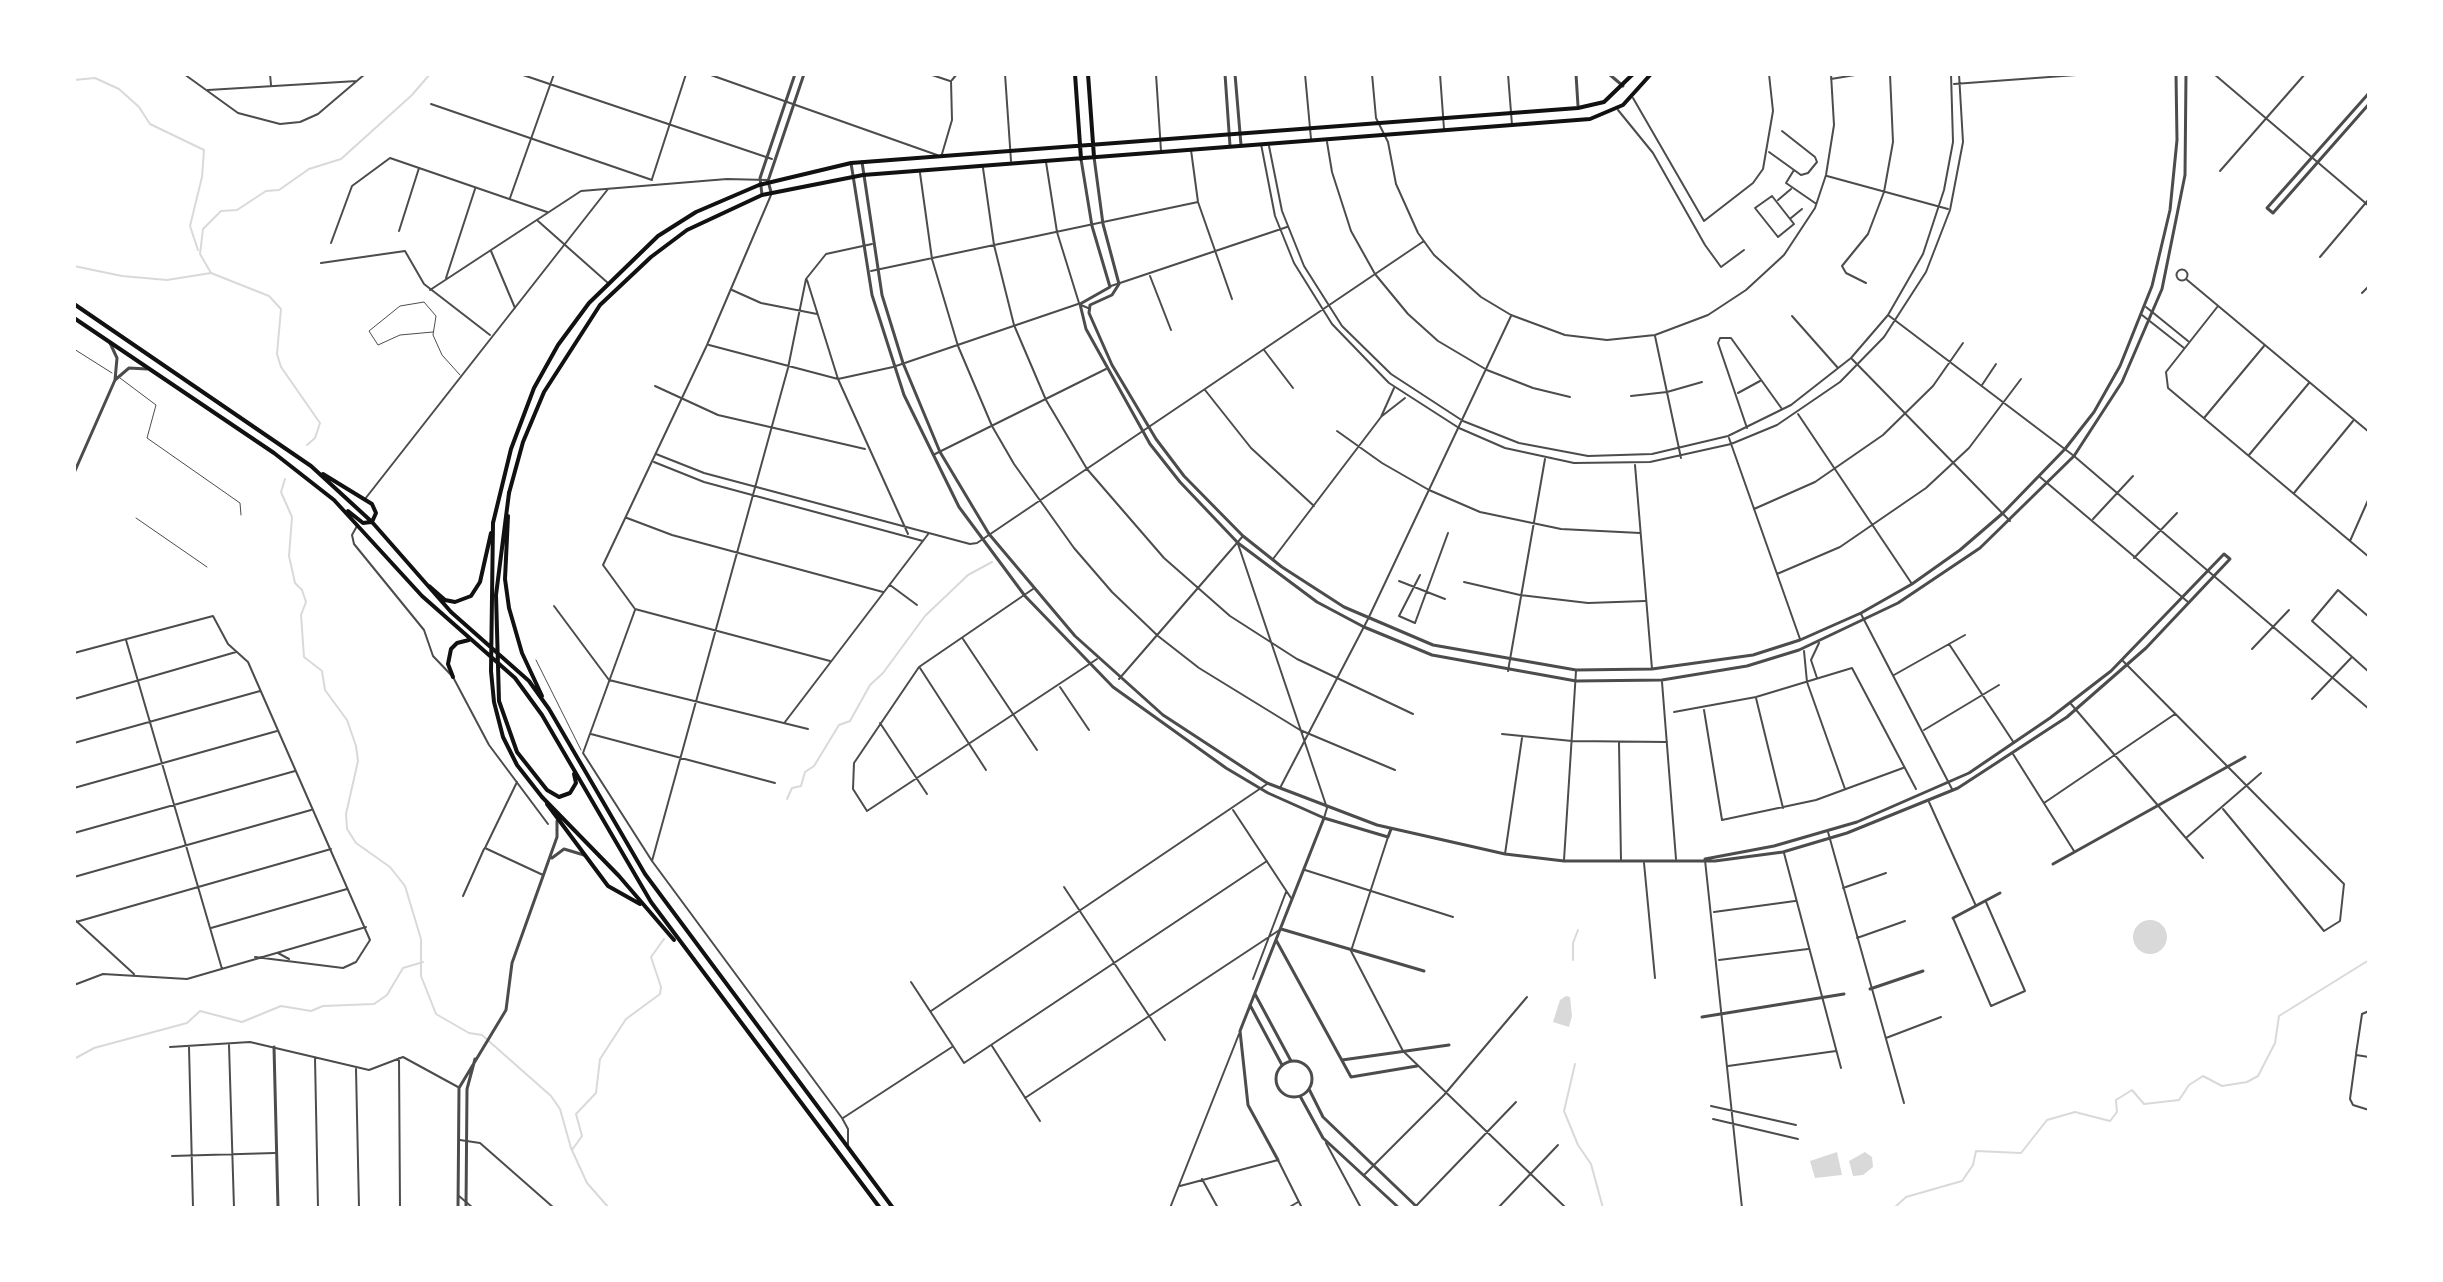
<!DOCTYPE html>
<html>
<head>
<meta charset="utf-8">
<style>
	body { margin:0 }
	#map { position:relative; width:2443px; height:1282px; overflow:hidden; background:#fff; font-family:"Golos Text",sans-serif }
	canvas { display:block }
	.frame { position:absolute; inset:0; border:76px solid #fff; pointer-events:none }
</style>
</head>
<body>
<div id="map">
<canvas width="2443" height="1282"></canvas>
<div class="frame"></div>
</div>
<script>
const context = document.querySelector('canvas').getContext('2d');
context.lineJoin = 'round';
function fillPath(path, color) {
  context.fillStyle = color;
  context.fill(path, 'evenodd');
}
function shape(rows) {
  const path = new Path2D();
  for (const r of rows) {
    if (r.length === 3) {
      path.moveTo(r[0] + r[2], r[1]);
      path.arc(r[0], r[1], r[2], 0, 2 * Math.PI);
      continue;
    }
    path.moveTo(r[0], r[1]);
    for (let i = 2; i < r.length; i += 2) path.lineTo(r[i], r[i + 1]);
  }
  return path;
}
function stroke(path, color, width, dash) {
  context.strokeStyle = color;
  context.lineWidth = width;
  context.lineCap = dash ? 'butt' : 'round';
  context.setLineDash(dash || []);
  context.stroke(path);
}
fillPath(shape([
	[2150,937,17],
	[1566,996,1570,997,1572,1016,1569,1027,1553,1022,1560,1000],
	[1837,1152,1842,1175,1815,1178,1810,1161],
	[1865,1152,1872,1157,1873,1167,1863,1175,1853,1176,1849,1161]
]), '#d9d9d9');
stroke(shape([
	[74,80,95,78,119,89,139,107,150,124,204,150,202,177,190,226,198,250],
	[74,266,122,276,167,280,211,273],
	[307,445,315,438,320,423,281,367,277,354,281,309,269,296,211,273,200,254,203,229,221,211,237,210,266,191,279,190,309,169,341,159,412,95,430,74],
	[285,479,281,492,292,517,289,556,295,583,302,590,306,602,301,615,304,657,322,671,325,690,347,720,356,746,358,761,346,814,347,829,356,843,390,867,405,886,421,939,421,976,436,1014,469,1033,482,1035,551,1096,560,1109,571,1148,587,1183,609,1208],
	[787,799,792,788,801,786,805,772,814,766,839,725,850,721,870,685,883,673,925,616,968,575,992,562],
	[1573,960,1573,943,1578,930],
	[74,1059,94,1048,187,1023,200,1011,242,1022,281,1006,311,1011,323,1006,374,1004,387,995,403,968,423,962],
	[1575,1064,1564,1111,1578,1145,1591,1164,1603,1208],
	[572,1150,582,1136,576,1114,596,1093,600,1059,626,1019,660,994,661,987,651,957,664,939],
	[1894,1208,1906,1197,1962,1181,1973,1165,1976,1151,2021,1153,2047,1120,2075,1112,2110,1121,2117,1112,2116,1100,2132,1090,2144,1104,2179,1100,2189,1085,2203,1076,2222,1086,2247,1082,2258,1076,2275,1043,2279,1016,2369,960]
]), '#d9d9d9', 2);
stroke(shape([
	[433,332,400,335,378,345,369,331,400,306,424,302,436,316,433,335,442,355,460,375],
	[74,349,112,373],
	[120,378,156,405,147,438,240,503,241,515],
	[136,518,207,567],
	[536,660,581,750]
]), '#4c4c4c', 1);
stroke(shape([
	[184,74,238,113,280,124,300,122,318,114,365,74],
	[270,74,271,85],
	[520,74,772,159],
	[708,74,937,155],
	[929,74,950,81],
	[1005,74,1011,161],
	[1156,74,1161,151],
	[1305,74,1311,139],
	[1372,74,1376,118,1388,142,1396,184,1418,233,1434,255,1481,297,1511,315,1565,335,1607,340,1655,335,1708,315,1746,290,1784,255,1815,208,1826,175,1834,125,1831,74],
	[1440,74,1444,129],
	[1508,74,1512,125],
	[2214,74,2369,206],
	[1831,79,1861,74],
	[952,80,957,74],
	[1954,84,2090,74],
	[208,90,357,81],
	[1633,98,1704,221,1753,183,1763,169,1773,111,1769,74],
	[431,104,652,180],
	[1618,110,1653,153,1705,245,1721,267,1744,250],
	[1327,142,1332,172,1351,231,1375,274,1408,314,1438,341,1487,370,1533,388,1570,397],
	[1261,144,1275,216,1294,263,1332,324,1389,383,1459,428,1505,448,1574,463,1650,462,1731,444,1777,425,1840,382,1884,337,1926,272,1950,210,1963,142,1959,74],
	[1269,146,1282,211,1304,266,1342,326,1391,374,1463,421,1519,443,1588,456,1652,454,1728,436,1791,405,1851,358,1888,315,1923,254,1944,190,1953,142,1951,74],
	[1191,150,1198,202,1232,299],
	[1769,152,1801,175,1808,173,1817,162,1815,157,1782,131],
	[942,154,952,120,951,81],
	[1046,162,1057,232,1079,303],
	[983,168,994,245,1014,325,1046,400,1087,469,1164,558,1230,616,1297,659,1413,714],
	[1794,170,1786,183,1815,203],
	[2220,171,2305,74],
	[920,173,932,259,958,346,992,426,1014,464,1074,548,1112,592,1158,636,1199,668,1300,730,1395,770],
	[1827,176,1948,209],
	[652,179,686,74],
	[771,195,707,345,603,565,635,609,830,661],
	[1772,196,1794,224,1778,237,1755,208,1772,196],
	[510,198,554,74],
	[1778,200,1791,189],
	[1791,218,1802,209],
	[538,221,608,283],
	[399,231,419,168],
	[331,243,352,186,390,158,547,212],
	[491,251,515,308],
	[2320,257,2369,199],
	[321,263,405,251,424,284,490,335],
	[2182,275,5.5],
	[871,271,1198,202],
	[1150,276,1171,330],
	[446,278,475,189],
	[2186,279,2369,432],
	[807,280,838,379,908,534],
	[1866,283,1846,273,1842,266,1868,234,1884,192,1893,142,1890,74],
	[1111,286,1287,227],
	[430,290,581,191,727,179,767,180],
	[732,290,761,303,817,314],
	[2362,293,2369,286],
	[1081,305,1088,308],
	[2218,306,2166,372,2168,388,2369,557],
	[2146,307,2188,341],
	[1888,315,2074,456,2369,709],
	[2142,315,2184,348],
	[1792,316,1838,368],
	[1655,336,1681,458],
	[709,345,838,379,893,367,1078,304],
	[1264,350,1293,388],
	[1852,359,2010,521],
	[1982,385,1996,364],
	[655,386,718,415,865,449],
	[1205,390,1251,448,1314,506],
	[1738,393,1760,381],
	[1631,396,1667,392,1702,382],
	[1798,414,1912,584],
	[1382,416,1405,398],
	[2204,418,2264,346],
	[1747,428,1718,343,1720,338,1731,338,1782,409],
	[1337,431,1382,463,1429,490,1480,512,1561,529,1640,533],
	[1729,438,1800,639],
	[656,454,704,473,970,544,977,543,1424,241],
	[933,455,1106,369],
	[2249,455,2309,383],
	[654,462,704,482,923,541],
	[1635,465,1652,669],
	[2040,477,2188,602],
	[2294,493,2353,421],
	[365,499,608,189],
	[1754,509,1815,482,1883,435,1933,386,1963,343],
	[627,518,672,535,883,592],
	[2093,519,2133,476],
	[357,526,352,535,354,544,424,630,433,656,453,677,489,745,548,824],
	[2350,541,2369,498],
	[1238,544,1327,808,1324,818],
	[2134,558,2177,513],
	[1273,559,1381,417,1394,388],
	[1777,574,1840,547,1926,488,1969,448,2021,379],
	[1420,575,1399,616,1415,623,1448,533],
	[1399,581,1445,599],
	[1464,582,1520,595,1588,603,1645,601],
	[890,585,917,605],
	[1033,589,919,667,854,763,853,789,867,811,1097,659],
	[554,606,609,680,808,729],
	[635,610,583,753,652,861,842,1118,848,1129,848,1146],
	[1861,614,1952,789],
	[2369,617,2338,590,2312,621,2369,672],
	[963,639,1037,750],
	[126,640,222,969],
	[1949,644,2014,743],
	[2252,649,2289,610],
	[1804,651,1807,682,1845,789],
	[74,653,213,616,228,644,248,662,370,940,356,962,343,968,255,957],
	[2123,661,2344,884,2340,921,2324,931,2223,809],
	[920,668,986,770],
	[1508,671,1545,459],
	[1894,675,1965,635],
	[1817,678,1811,660,1819,643],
	[1119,679,1243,536],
	[1662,682,1676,859],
	[1060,687,1089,730],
	[1756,698,1783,808],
	[74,699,236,652],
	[2312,699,2351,658],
	[2071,704,2203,858],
	[1704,710,1722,820,1816,800,1903,768],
	[1674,712,1756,697,1852,668,1916,789],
	[785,722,929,533],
	[880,723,927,794],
	[1924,730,1999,685],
	[591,734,775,783],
	[1502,734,1572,741,1667,742],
	[74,743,260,691],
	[1619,743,1621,861],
	[2013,754,2074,851],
	[517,782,485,848,543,875],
	[74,788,277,731],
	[1280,788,1368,619,1511,316],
	[1929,802,1976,906],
	[2044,803,2175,714],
	[1233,810,1291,898],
	[1828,832,1904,1103],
	[74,833,295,771],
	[1388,837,1351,951,1403,1051,1566,1208],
	[2186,838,2261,773],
	[1784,853,1841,1068],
	[1505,854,1522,738],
	[1564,860,1576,671],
	[1705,860,1742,1208],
	[652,861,788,368,806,279,826,254,872,244],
	[1644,863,1655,978],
	[1305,870,1453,917],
	[74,877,311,810],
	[1064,887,1165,1040],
	[1843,888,1886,873],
	[463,896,484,849],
	[1714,912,1795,901],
	[1953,918,1991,1006,2025,991,1986,902],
	[74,919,134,974],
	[76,922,331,849],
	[211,928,347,889],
	[1857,938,1905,921],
	[278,953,289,959],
	[1719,960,1808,949],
	[1253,979,1286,892],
	[911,982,964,1063,1267,861],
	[74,985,103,974,187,979,366,927],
	[931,1011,1267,784],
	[1886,1038,1941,1017],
	[229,1045,234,1208],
	[992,1046,1040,1121],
	[170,1047,250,1042,369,1070,403,1057,458,1087],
	[189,1047,193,1208],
	[2356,1054,2362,1014,2369,1011],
	[2369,1057,2356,1055,2350,1099,2353,1105,2369,1110],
	[315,1058,318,1208],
	[399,1058,400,1208],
	[1728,1066,1836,1051],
	[356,1069,359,1208],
	[1025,1098,1281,929],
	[1711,1106,1796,1125],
	[843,1118,952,1047],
	[1713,1119,1798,1139],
	[460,1140,480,1143,554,1208],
	[1326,1143,1361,1208],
	[172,1156,275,1153],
	[1364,1175,1444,1095,1527,997],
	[1202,1179,1218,1208],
	[1180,1186,1278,1160,1302,1208],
	[459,1196,473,1208],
	[1170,1208,1239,1034],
	[1288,1208,1298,1202],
	[1414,1208,1516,1102],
	[1498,1208,1558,1145]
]), '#4c4c4c', 2);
stroke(shape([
	[1225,74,1230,146],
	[1235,74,1241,145],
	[1576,74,1578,106],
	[1609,74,1623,86],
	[2369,93,2267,208,2273,213,2369,104],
	[1094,157,1103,224,1119,284,1112,295,1090,305,1089,313,1112,365,1156,439,1184,476,1243,536,1282,567,1344,607,1433,645,1576,670,1652,669,1753,655,1800,640,1861,613,1912,584,1960,550,2003,513,2065,449,2094,412,2120,366,2152,286,2170,210,2177,140,2176,74],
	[1081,159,1092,226,1110,287,1080,304,1086,329,1150,444,1180,482,1238,543,1317,602,1364,627,1432,655,1576,681,1662,680,1747,666,1799,650,1898,603,1980,548,2074,456,2122,382,2162,289,2185,175,2186,74],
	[862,162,882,295,903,363,940,452,989,534,1075,636,1163,715,1267,783,1377,825,1505,854,1564,861,1715,861,1783,852,1847,833,1958,788,2067,717,2146,648,2230,559,2224,554,2111,671,2050,718,1969,773,1857,822,1774,846,1705,859],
	[851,163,872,295,904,395,959,507,1025,596,1113,687,1226,768,1268,793,1324,818,1388,837,1391,829],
	[771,192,768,181,804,74],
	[762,195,760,178,795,74],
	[115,380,129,368,147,369],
	[74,473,115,380,117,358,110,343],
	[552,858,564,849,584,855],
	[2053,864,2245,757],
	[1953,918,2000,893],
	[1281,929,1424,971],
	[1276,940,1351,1077,1417,1066],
	[1870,989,1923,971],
	[1255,994,1291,1061],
	[1250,1005,1282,1065],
	[1702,1017,1844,994],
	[274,1047,278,1208],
	[1342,1060,1449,1045],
	[1294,1079,18],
	[1309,1089,1323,1117,1418,1208],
	[1300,1096,1323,1138,1399,1208],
	[1278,1160,1248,1105,1240,1031,1324,818],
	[458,1208,459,1088,506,1010,512,963,557,837,557,821],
	[466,1208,467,1089,475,1059]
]), '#4c4c4c', 3);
stroke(shape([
	[1075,74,1081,159],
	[1088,74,1094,157],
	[2368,74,2369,75],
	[509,493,523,442,544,392,600,305,651,257,687,230,762,195,863,175,1590,119,1623,105,1651,74],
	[493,523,511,449,534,388,558,345,589,303,658,236,696,212,759,185,851,163,1578,108,1604,102,1633,74]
]), '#111', 4);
stroke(shape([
	[74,304,311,466,372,522,451,612,529,681,549,709,645,874,893,1208],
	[74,318,274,453,334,500,422,596,515,678,542,715,651,902,880,1208],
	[323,474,372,504,376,513,372,522],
	[509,493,496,595,499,701,517,752,547,790,559,797,570,793,576,783,574,774],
	[348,511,363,523,371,522],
	[508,516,505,579,509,608,522,653,542,696],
	[493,523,491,671,494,702,503,737,517,765,542,797,619,876,674,940],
	[429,586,445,600,455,602,471,596,480,582,491,533],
	[453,677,448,664,451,649,457,643,469,640],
	[547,804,608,886,640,904]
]), '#111', 4);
</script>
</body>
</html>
